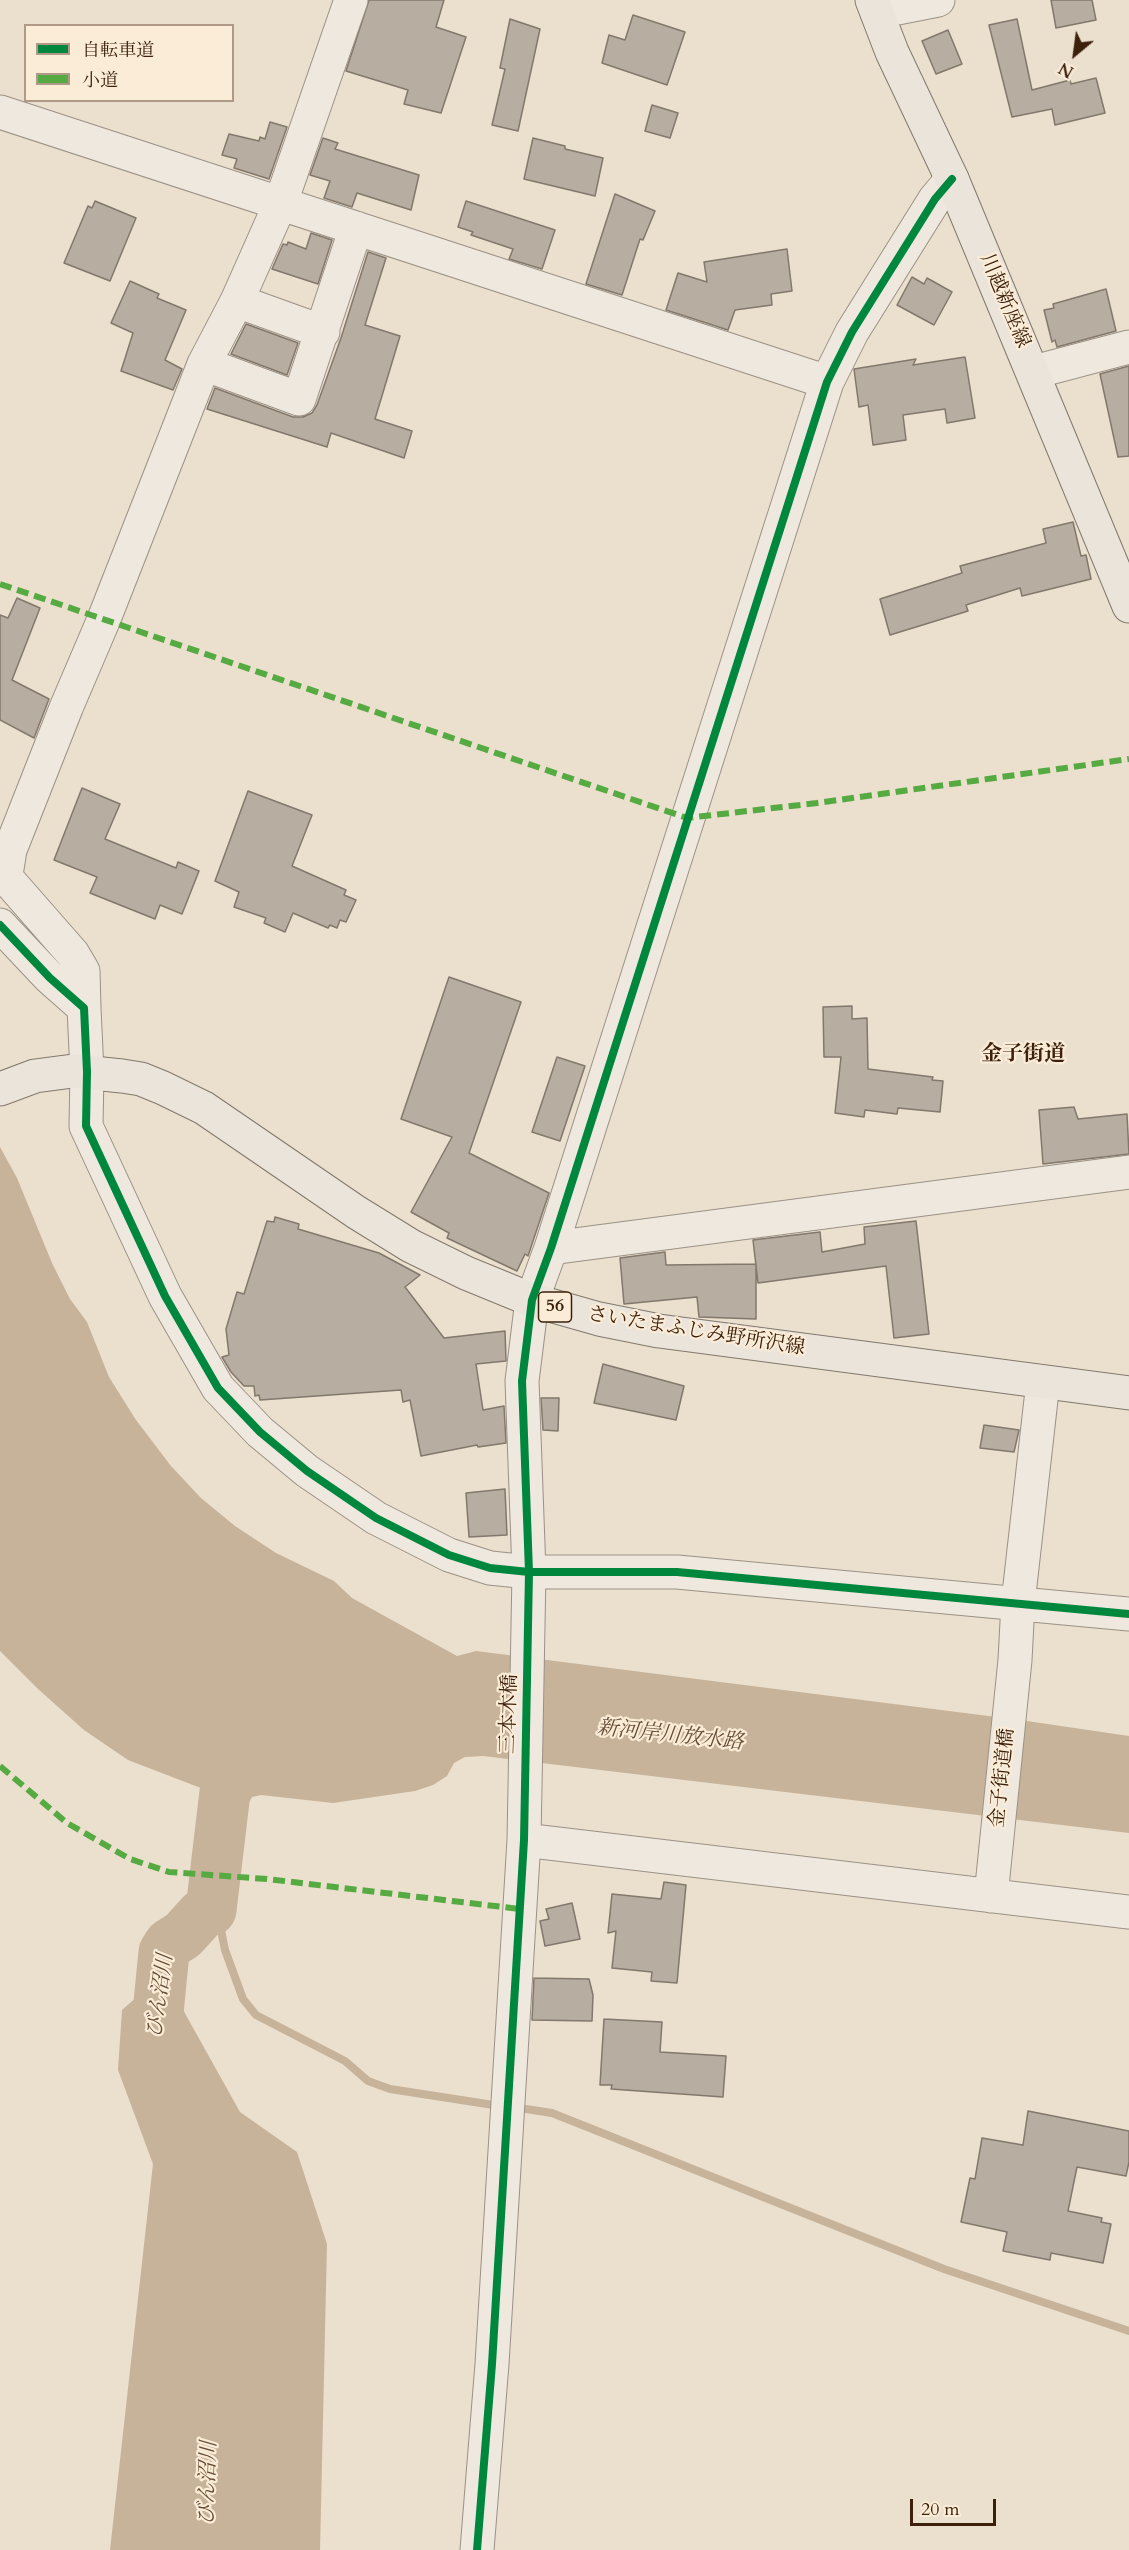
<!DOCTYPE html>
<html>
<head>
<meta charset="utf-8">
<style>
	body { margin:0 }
	#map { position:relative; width:1129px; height:2550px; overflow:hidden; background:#ebdfce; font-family:Cardo,"Noto Serif JP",serif }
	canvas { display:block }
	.legend { position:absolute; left:24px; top:24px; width:210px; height:78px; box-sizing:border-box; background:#faecd7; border:2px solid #ae9a86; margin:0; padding:8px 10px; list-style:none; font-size:18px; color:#3c200c }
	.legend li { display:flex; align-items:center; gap:12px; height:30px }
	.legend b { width:30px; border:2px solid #ae9a86 }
	.north { position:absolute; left:1045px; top:24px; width:60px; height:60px; -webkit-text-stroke:4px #faecd7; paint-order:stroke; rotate:209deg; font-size:16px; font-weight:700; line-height:24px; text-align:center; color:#3c200c }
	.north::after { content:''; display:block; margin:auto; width:21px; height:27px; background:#3c200c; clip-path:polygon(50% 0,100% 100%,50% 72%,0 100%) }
	.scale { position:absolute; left:910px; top:2499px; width:86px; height:27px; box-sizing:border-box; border:3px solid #3c200c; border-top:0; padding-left:8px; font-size:18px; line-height:21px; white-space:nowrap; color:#3c200c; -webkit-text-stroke:4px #faecd7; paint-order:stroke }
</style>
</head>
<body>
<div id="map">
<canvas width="1129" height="2550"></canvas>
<ul class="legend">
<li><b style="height:8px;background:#00873e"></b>自転車道</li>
<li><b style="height:8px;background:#55aa41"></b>小道</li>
</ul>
<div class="north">N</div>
<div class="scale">20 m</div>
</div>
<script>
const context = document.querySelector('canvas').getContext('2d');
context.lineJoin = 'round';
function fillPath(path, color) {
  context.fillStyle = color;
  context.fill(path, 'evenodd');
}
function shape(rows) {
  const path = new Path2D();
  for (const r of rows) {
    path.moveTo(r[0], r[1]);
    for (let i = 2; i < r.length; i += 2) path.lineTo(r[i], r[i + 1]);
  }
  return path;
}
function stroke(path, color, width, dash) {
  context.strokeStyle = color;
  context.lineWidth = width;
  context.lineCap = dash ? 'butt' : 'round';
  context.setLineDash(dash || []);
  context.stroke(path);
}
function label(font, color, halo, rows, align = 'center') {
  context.font = font + ' Cardo,"Noto Serif JP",serif';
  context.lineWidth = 4.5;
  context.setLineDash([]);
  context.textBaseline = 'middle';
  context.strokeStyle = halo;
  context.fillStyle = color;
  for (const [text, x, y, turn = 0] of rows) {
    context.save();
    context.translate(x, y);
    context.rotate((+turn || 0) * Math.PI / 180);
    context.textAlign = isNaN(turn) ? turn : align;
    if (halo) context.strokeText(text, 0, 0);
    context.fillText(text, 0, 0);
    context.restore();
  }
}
fillPath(shape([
	[0,1147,17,1178,52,1263,70,1299,87,1322,109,1377,136,1420,171,1466,201,1498,235,1526,276,1553,334,1581,352,1598,457,1656,476,1651,1020,1720,1129,1736,1129,1833,483,1756,465,1757,454,1763,447,1776,433,1785,415,1791,333,1803,261,1795,252,1797,242,1815,236,1815,225,1861,212,1860,218,1814,210,1812,206,1790,128,1760,84,1730,38,1689,0,1651],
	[163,1974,240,2112,297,2152,327,2244,320,2550,110,2550,153,2164,118,2070,122,2010]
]), '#c7b39a');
stroke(shape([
	[211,1910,217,1910,225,1950,243,1999,256,2015,345,2061,368,2081,390,2089,500,2106],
	[513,2107,552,2113,944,2269,1129,2331]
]), '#c7b39a', 8);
stroke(shape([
	[155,2043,164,1952,169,1944,183,1935,202,1914,211,1910,225,1792]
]), '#c7b39a', 51);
const building = shape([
	[369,0,444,0,436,27,466,37,441,113,404,104,408,90,346,71,369,0],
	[1051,0,1092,0,1096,20,1056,28,1051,0],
	[633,15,685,32,667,85,602,63,609,35,625,40,633,15],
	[510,19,540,29,518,131,492,125,505,69,500,68,510,19],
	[1017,19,1032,90,1070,80,1071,84,1096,78,1105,113,1055,125,1052,109,1012,117,989,25,1017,19],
	[948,30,962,64,936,74,922,41,948,30],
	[652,105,678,113,670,138,645,131,652,105],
	[270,122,287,127,269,179,234,168,237,159,222,155,229,134,259,141,260,137,265,139,270,122],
	[323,138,338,143,335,149,419,175,411,210,357,193,352,207,324,198,330,181,310,175,323,138],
	[533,138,565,146,565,149,603,158,595,196,524,179,533,138],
	[615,194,655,211,643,240,640,239,622,295,586,284,615,194],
	[95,201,136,218,110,281,64,263,88,206,92,208,95,201],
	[466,201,555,230,542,269,509,259,513,249,471,235,473,232,458,227,466,201],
	[311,233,332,240,318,284,272,269,283,244,287,245,288,242,306,249,311,233],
	[787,249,792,291,771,294,772,305,735,310,728,330,666,310,678,273,707,282,704,262,787,249],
	[368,252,386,258,365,325,400,336,375,419,412,431,404,458,331,433,327,447,207,409,215,388,293,417,303,417,312,413,317,405,341,338,368,252],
	[912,277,924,284,927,278,952,292,934,325,897,305,912,277],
	[130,281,159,294,157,298,186,310,165,360,182,369,173,390,121,371,133,333,111,323,130,281],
	[1106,289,1116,331,1057,347,1055,340,1052,342,1044,310,1054,308,1053,304,1106,289],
	[246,324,298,343,287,375,231,354,246,324],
	[965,357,975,418,947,423,945,409,903,415,906,440,873,445,868,405,859,407,854,369,916,359,913,365,965,357],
	[1129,366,1129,456,1118,457,1100,374,1129,366],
	[1073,522,1081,556,1086,555,1091,579,1022,596,1020,588,966,605,968,611,890,635,880,599,962,573,960,566,1046,543,1043,529,1073,522],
	[17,598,40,608,12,680,49,699,34,738,0,720,0,615,8,618,17,598],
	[82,788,120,804,105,839,176,868,178,862,199,871,182,914,160,905,155,919,90,893,97,877,54,860,82,788],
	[248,791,312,815,292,866,346,890,344,895,356,900,346,922,340,920,337,928,330,925,328,928,293,913,285,932,264,923,266,918,234,907,239,892,215,881,248,791],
	[449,977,521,1002,469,1153,549,1193,528,1256,525,1254,517,1271,447,1238,449,1233,411,1212,452,1137,401,1119,449,977],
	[852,1006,852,1019,867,1018,868,1069,933,1077,932,1080,943,1081,940,1112,898,1108,897,1114,865,1110,864,1117,835,1113,841,1057,824,1057,823,1007,852,1006],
	[557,1057,585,1066,560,1141,532,1132,557,1057],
	[1074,1107,1078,1119,1127,1114,1129,1154,1043,1164,1039,1110,1074,1107],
	[275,1217,299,1224,298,1229,379,1253,420,1275,405,1287,444,1338,505,1331,506,1361,476,1364,483,1410,504,1406,506,1443,478,1447,477,1445,421,1456,410,1400,403,1402,401,1390,260,1400,259,1395,255,1396,254,1386,244,1386,231,1372,222,1357,229,1355,226,1329,237,1292,244,1294,267,1221,274,1222,275,1217],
	[916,1221,929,1334,894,1338,886,1266,758,1283,753,1240,820,1232,822,1252,865,1244,864,1227,916,1221],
	[665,1252,666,1265,756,1264,756,1319,699,1317,697,1297,624,1304,620,1258,665,1252],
	[603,1364,684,1386,676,1420,594,1403,603,1364],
	[541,1398,559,1398,558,1431,543,1430,541,1398],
	[984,1425,1019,1430,1014,1452,980,1448,984,1425],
	[505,1489,507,1535,469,1537,466,1493,505,1489],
	[664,1882,686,1885,677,1983,651,1981,652,1972,612,1968,616,1931,608,1933,612,1894,661,1899,664,1882],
	[572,1903,580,1939,545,1946,540,1921,549,1919,546,1909,572,1903],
	[534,1978,589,1979,593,1995,592,2021,532,2020,534,1978],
	[604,2019,662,2022,660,2052,726,2056,723,2097,611,2089,612,2085,600,2085,604,2019],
	[1028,2111,1129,2131,1129,2162,1126,2176,1077,2167,1068,2211,1102,2218,1101,2222,1111,2224,1103,2263,1051,2253,1050,2260,1003,2251,1007,2232,961,2222,970,2178,975,2179,982,2138,1023,2145,1028,2111]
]);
fillPath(building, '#b7ada0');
stroke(building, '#82786c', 1.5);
const minor = shape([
	[877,12,938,0],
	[0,112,827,382],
	[237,301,323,332],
	[204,364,299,399,356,228],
	[1034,372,1129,347],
	[0,925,50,978,84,1008,87,1072,86,1126,165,1296,218,1388,260,1432,307,1471,376,1518,449,1555,490,1568,529,1572,677,1572,1129,1614],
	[84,1008,83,971,73,954,9,881,6,875,10,850,66,708,104,619,204,364,237,301,281,202,351,0],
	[551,1248,1129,1172],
	[524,1840,1129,1912],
	[991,1896,1015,1660,1018,1603,1043,1382],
	[477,2550,492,2364,524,1840,529,1572,522,1381,532,1300,551,1248,827,382,852,332,935,199,952,179]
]);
const major = shape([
	[872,0,892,52,952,179,1129,606],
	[0,1089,35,1076,73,1071,122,1076,141,1079,163,1088,204,1108,356,1212,411,1246,466,1273,532,1300,599,1319,659,1331,1129,1393]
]);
stroke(minor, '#9c9185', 35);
stroke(major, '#82786c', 35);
stroke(minor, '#eee8df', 33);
stroke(major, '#ebe4da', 33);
stroke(shape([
	[0,584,687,818,817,803,1129,759],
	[0,1766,67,1823,130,1859,169,1872,267,1879,520,1909]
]), '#55aa41', 6, [12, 6]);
stroke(shape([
	[0,925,50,978,84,1008,87,1072,86,1126,165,1296,218,1388,260,1432,307,1471,376,1518,449,1555,490,1568,529,1572,677,1572,1129,1614],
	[477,2550,492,2364,524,1840,529,1572,522,1381,532,1300,551,1248,827,382,852,332,935,199,952,179]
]), '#00873e', 8);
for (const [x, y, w] of [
	[555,1307,33]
]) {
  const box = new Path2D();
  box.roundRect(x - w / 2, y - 15, w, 30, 4.5);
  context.fillStyle = '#faecd7';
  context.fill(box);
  stroke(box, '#3c200c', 1.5);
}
label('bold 18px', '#3c200c', null, [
	["56",555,1307]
]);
label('20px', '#3c200c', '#faecd7', [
	["川越新座線",1004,301,67],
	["さいたまふじみ野所沢線",696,1332,9],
	["三本木橋",510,1714,-88],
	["金子街道橋",1003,1778,-84]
]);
label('bold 21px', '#3c200c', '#faecd7', [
	["金子街道",1023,1055]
]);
label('italic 21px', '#674d36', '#faecd7', [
	["新河岸川放水路",670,1736,6],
	["びん沼川",161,1996,-82],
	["びん沼川",209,2483,-88]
]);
</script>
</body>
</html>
